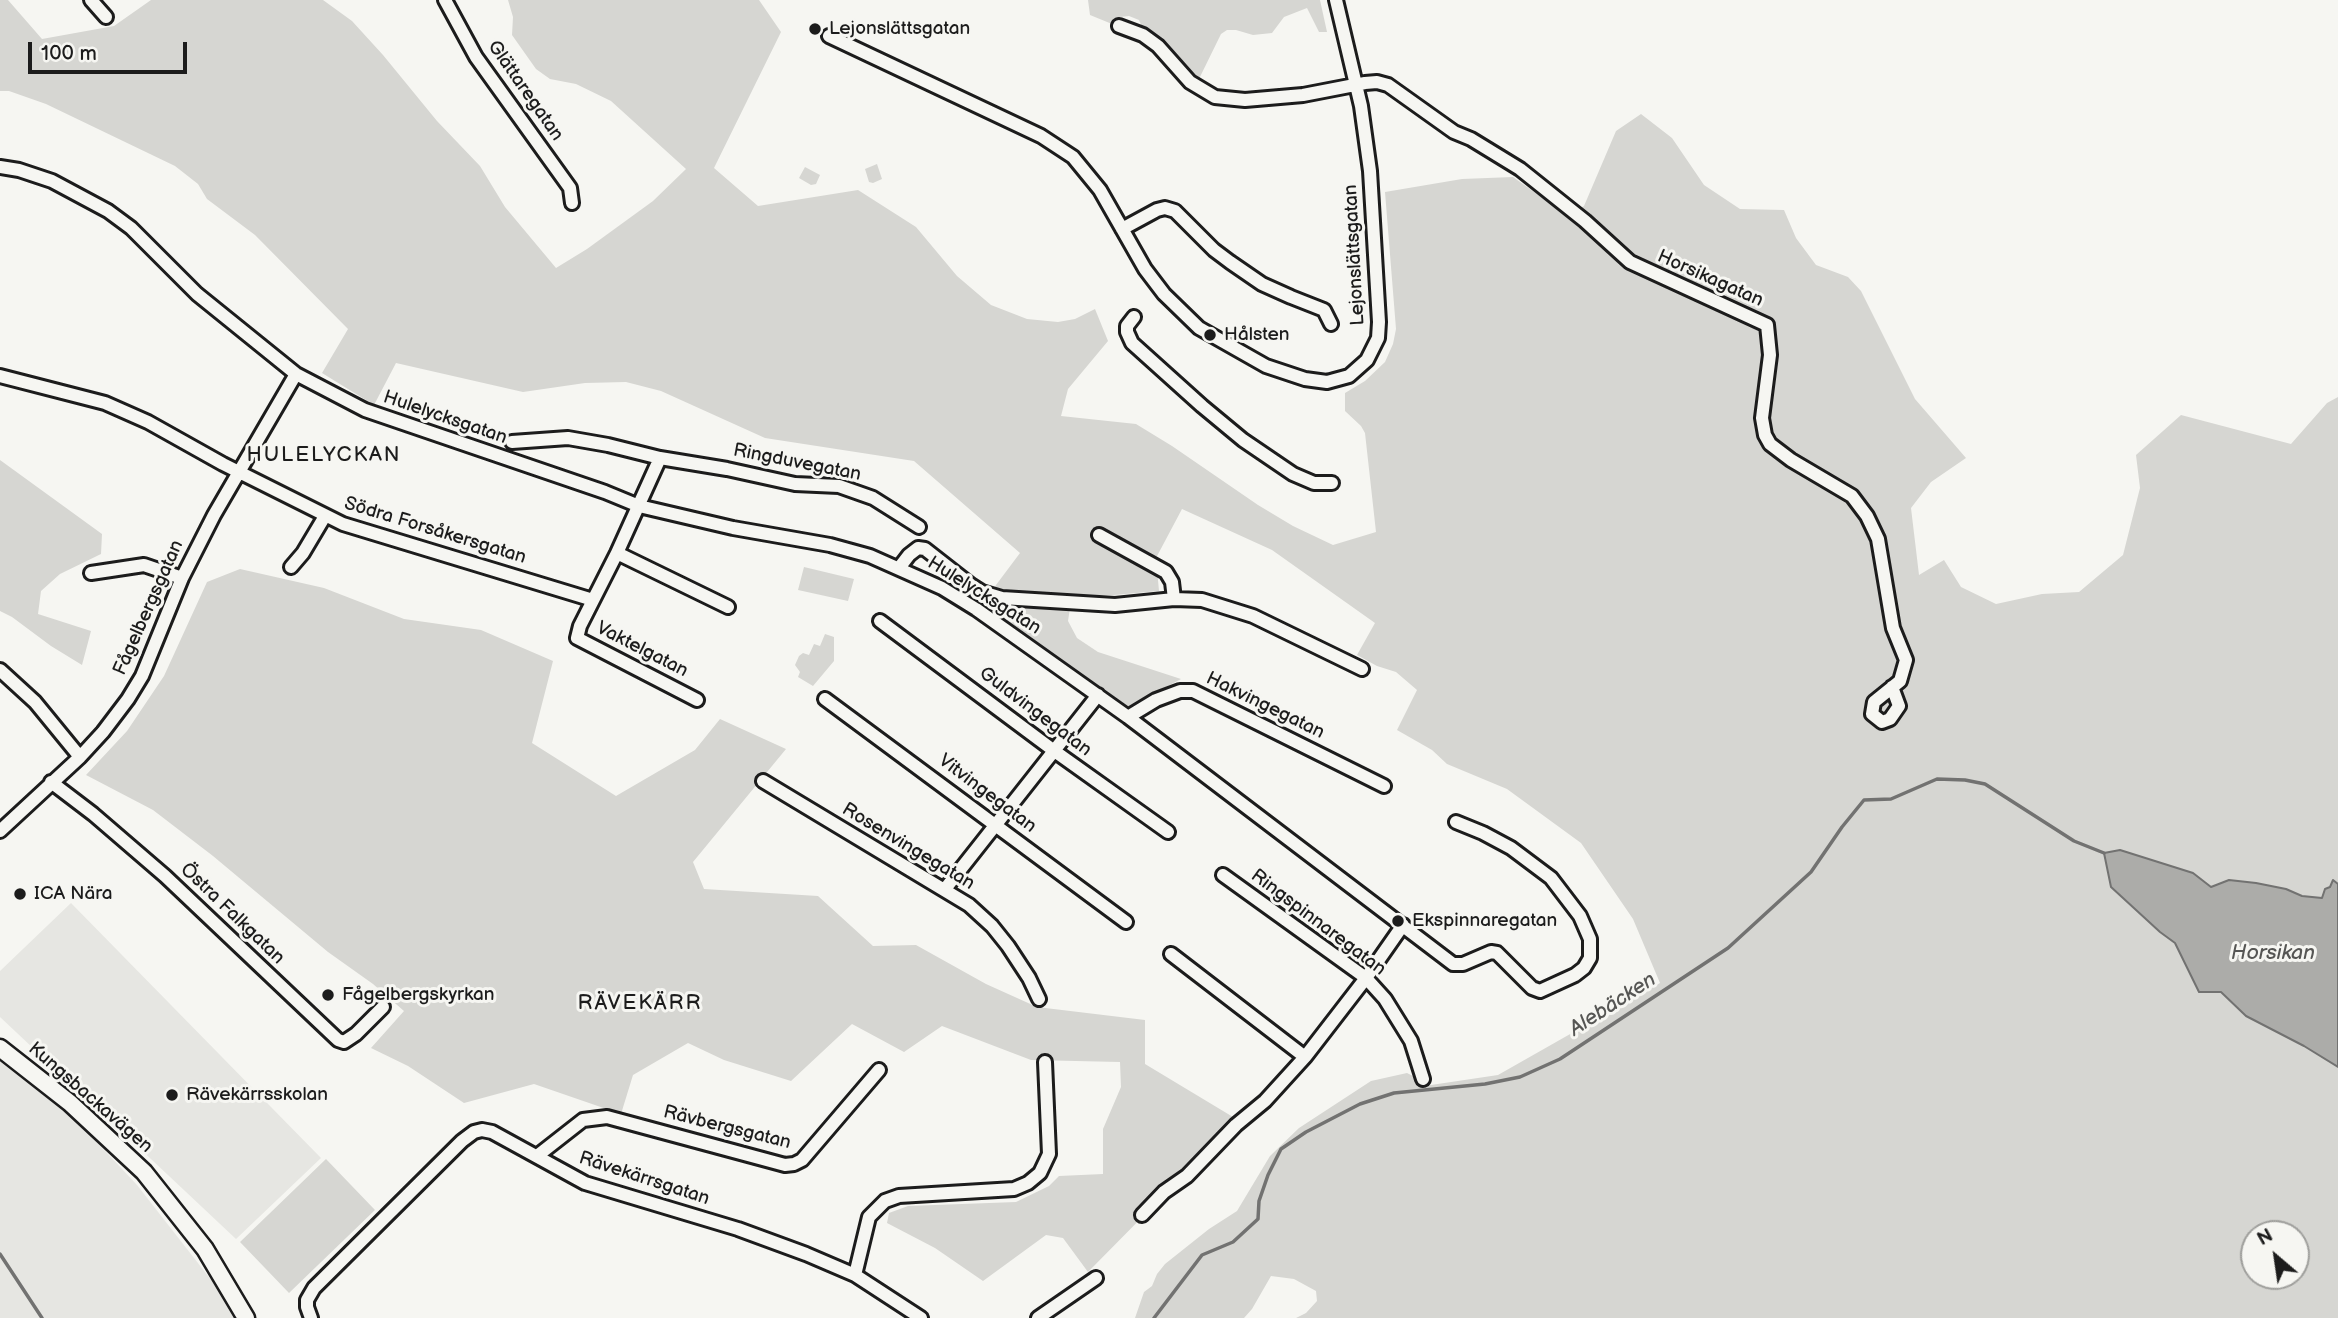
<!DOCTYPE html>
<html>
<head>
<meta charset="utf-8">
<style>
	body { margin:0 }
	#map { position:relative; width:2338px; height:1318px; overflow:hidden; background:#f6f6f2; font-family:"Balsamiq Sans",sans-serif }
	canvas { display:block }
	.north { position:absolute; left:2240px; top:1220px; width:70px; height:70px; box-sizing:border-box; background:#f6f6f2; border:2px solid #9f9f9c; border-radius:50%; rotate:331deg; font-size:19px; font-weight:700; line-height:28px; text-align:center; color:#1c1c1c }
	.north::after { content:''; display:block; margin:auto; width:24px; height:32px; background:#1c1c1c; clip-path:polygon(50% 0,100% 100%,50% 72%,0 100%) }
	.scale { position:absolute; left:28px; top:42px; width:159px; height:32px; box-sizing:border-box; border:4px solid #1c1c1c; border-top:0; padding-left:9px; font-size:21px; line-height:24px; white-space:nowrap; color:#1c1c1c; -webkit-text-stroke:5px #f6f6f2; paint-order:stroke }
</style>
</head>
<body>
<div id="map">
<canvas width="2338" height="1318"></canvas>
<div class="north">N</div>
<div class="scale">100 m</div>
</div>
<script>
const context = document.querySelector('canvas').getContext('2d');
context.lineJoin = 'round';
function fillPath(path, color) {
  context.fillStyle = color;
  context.fill(path, 'evenodd');
}
function shape(rows) {
  const path = new Path2D();
  for (const r of rows) {
    path.moveTo(r[0], r[1]);
    for (let i = 2; i < r.length; i += 2) path.lineTo(r[i], r[i + 1]);
  }
  return path;
}
function stroke(path, color, width, dash) {
  context.strokeStyle = color;
  context.lineWidth = width;
  context.lineCap = dash ? 'butt' : 'round';
  context.setLineDash(dash || []);
  context.stroke(path);
}
function label(font, color, halo, rows, align = 'center') {
  context.font = font + ' "Balsamiq Sans",sans-serif';
  context.lineWidth = 6;
  context.setLineDash([]);
  context.textBaseline = 'middle';
  context.strokeStyle = halo;
  context.fillStyle = color;
  for (const [text, x, y, turn = 0] of rows) {
    context.save();
    context.translate(x, y);
    context.rotate((+turn || 0) * Math.PI / 180);
    context.textAlign = isNaN(turn) ? turn : align;
    if (halo) context.strokeText(text, 0, 0);
    context.fillText(text, 0, 0);
    context.restore();
  }
}
fillPath(shape([
	[71,903,321,1158,236,1239,0,1017,0,971],
	[0,1059,22,1072,78,1122,137,1185,212,1281,234,1318,0,1318]
]), '#e6e6e2');
fillPath(shape([
	[0,0,8,0,42,39,114,26,151,0,323,0,352,21,383,55,437,121,480,166,505,207,556,268,587,249,653,201,686,169,611,101,576,84,550,79,536,69,512,35,513,17,508,0,759,0,781,32,714,168,758,206,858,190,916,227,957,276,991,305,1027,319,1058,322,1075,319,1095,309,1108,341,1068,389,1061,416,1136,424,1172,446,1258,505,1293,526,1333,545,1376,532,1365,433,1361,426,1345,411,1345,393,1365,381,1385,362,1393,344,1396,329,1385,192,1462,179,1513,177,1568,216,1584,206,1616,131,1641,114,1672,138,1704,185,1740,209,1784,210,1796,238,1816,265,1848,277,1861,291,1915,399,1966,458,1931,482,1911,508,1919,575,1944,560,1961,587,1996,604,2042,594,2079,592,2123,555,2140,488,2136,455,2181,415,2291,444,2327,403,2338,397,2338,884,2333,880,2330,888,2322,898,2302,896,2268,885,2229,881,2211,887,2111,887,2160,932,2175,943,2199,992,2221,991,2246,1016,2304,1046,2338,1067,2338,1318,1296,1318,1306,1313,1317,1301,1316,1291,1294,1279,1271,1276,1252,1309,1244,1318,1135,1318,1144,1292,1152,1286,1157,1274,1165,1264,1209,1229,1237,1211,1270,1156,1299,1128,1371,1081,1407,1073,1431,1085,1498,1075,1660,983,1633,919,1581,843,1507,789,1447,764,1432,750,1397,730,1417,690,1396,672,1377,666,1357,655,1375,623,1272,550,1182,509,1156,558,1159,591,1114,595,1072,595,1068,621,1077,638,1098,652,1181,679,1129,707,986,611,996,585,1020,553,914,461,765,438,661,391,626,382,585,383,523,392,396,363,374,405,322,373,348,329,255,235,207,199,198,184,175,166,46,104,9,91,0,91],
	[2254,1234,2296,1234,2296,1276,2254,1276],
	[1088,0,1320,0,1327,32,1319,32,1307,8,1284,17,1272,33,1253,35,1236,30,1227,30,1221,34,1197,83,1171,53,1142,27,1139,20,1129,16,1120,17,1117,23,1112,24,1090,15],
	[877,164,882,179,873,183,869,182,865,169],
	[805,167,820,175,816,184,811,185,799,178],
	[0,460,102,534,101,554,60,574,41,591,38,614,91,631,82,665,51,646,12,617,0,611],
	[804,567,854,579,848,601,798,590],
	[240,569,324,588,404,619,481,630,553,661,532,743,616,796,695,750,720,719,786,749,693,862,704,889,818,896,873,946,916,945,986,984,1037,1007,1145,1020,1145,1064,1238,1120,1088,1272,1063,1238,1046,1235,983,1281,935,1248,887,1223,889,1213,908,1206,1016,1202,1049,1186,1059,1176,1103,1174,1103,1129,1121,1087,1120,1062,1031,1060,942,1026,904,1052,852,1024,791,1081,724,1060,688,1043,633,1075,621,1114,534,1084,464,1103,408,1066,371,1048,404,1011,373,984,328,952,213,856,153,810,86,775,127,731,164,676,207,582],
	[825,634,834,637,834,661,813,686,798,677,800,672,795,665,799,656,803,653,809,655,814,644,820,646],
	[326,1159,375,1210,289,1293,240,1242]
]), '#d6d6d2');
const water = shape([
	[2120,850,2193,873,2211,887,2229,880,2256,883,2286,889,2302,896,2322,898,2325,889,2330,887,2333,880,2338,884,2338,1067,2304,1046,2246,1016,2221,992,2199,992,2175,943,2160,932,2111,887,2104,853,2120,850]
]);
fillPath(water, '#acaca9');
stroke(water, '#727271', 2);
stroke(shape([
	[0,1254,42,1318],
	[1154,1318,1202,1255,1233,1242,1258,1219,1259,1201,1268,1175,1281,1149,1306,1132,1360,1104,1394,1093,1485,1084,1520,1077,1560,1059,1728,948,1811,872,1842,827,1864,800,1891,799,1937,779,1965,780,1985,784,2074,841,2104,853]
]), '#727271', 3.5);
const minor = shape([
	[91,0,106,17],
	[445,0,476,57,570,188,572,203],
	[1119,26,1143,35,1158,46,1190,82,1215,97,1245,100,1303,95,1365,83,1377,82,1388,85,1454,132,1471,139,1520,169,1585,221,1630,262,1767,325,1770,355,1762,418,1765,435,1770,444,1791,460,1852,496,1867,516,1878,539,1893,628,1906,660,1900,681,1874,702,1872,714,1882,722,1890,719,1899,706,1892,687],
	[829,36,1041,136,1073,157,1100,190,1145,269,1164,294,1199,328,1266,366,1305,379,1327,382,1349,376,1367,360,1378,338,1379,322,1370,171,1361,106,1336,0],
	[0,167,19,170,52,181,108,211,131,228,197,294,296,374,365,410,605,492,639,506,733,528,830,545,870,556,942,588,976,609,1128,717,1453,964,1463,964,1491,952,1497,953,1532,988,1540,991,1575,975,1584,968,1590,958,1590,939,1580,916,1551,878,1511,848,1483,833,1456,822],
	[1122,229,1157,210,1165,208,1175,211,1214,250,1230,262,1262,284,1291,297,1324,310,1331,324],
	[1134,317,1127,326,1127,332,1132,343,1202,406,1243,440,1293,474,1314,483,1332,483],
	[0,376,105,403,148,422,223,464,343,524,593,600],
	[512,442,568,438,608,445,660,458,617,553,580,626,577,638,697,700],
	[660,458,727,469,795,484,839,486,873,498,919,527],
	[1099,535,1166,572,1172,582,1174,599],
	[617,553,728,607],
	[291,567,303,553,325,516],
	[899,568,909,555,918,548,925,549,971,585,982,592,1002,598,1115,605,1174,599,1202,600,1253,616,1362,669],
	[91,573,144,565,182,578],
	[880,621,1053,750,1168,832],
	[0,670,35,702,80,757],
	[825,699,1126,922],
	[1128,717,1156,700,1180,691,1193,691,1384,786],
	[763,781,969,905,992,926,1008,946,1029,978,1039,999],
	[51,782,93,814,165,876,338,1040,344,1042,356,1034,383,1007],
	[0,831,80,757,103,732,128,699,142,676,182,578,214,515,296,374],
	[1223,875,1366,978,1385,999,1411,1041,1423,1079],
	[945,889,1098,695],
	[1171,954,1305,1057],
	[537,1156,583,1120,607,1117,785,1165,794,1164,802,1160,879,1070],
	[1142,1215,1164,1192,1187,1176,1236,1125,1265,1101,1305,1057,1366,978,1403,925],
	[855,1275,869,1217,885,1201,899,1196,1014,1189,1028,1183,1040,1173,1049,1154,1045,1062],
	[311,1318,307,1307,307,1300,314,1288,462,1141,474,1132,482,1130,492,1132,585,1183,738,1229,806,1254,855,1275,921,1318],
	[1038,1318,1096,1278]
]);
const tertiary = shape([
	[0,1048,70,1103,144,1172,205,1249,246,1318]
]);
stroke(minor, '#1c1c1c', 18);
stroke(tertiary, '#1c1c1c', 21);
stroke(minor, '#f6f6f2', 12);
stroke(tertiary, '#f6f6f2', 16);
for (const [x, y, r, color] of [
	[815,29,7,"#1c1c1c"],
	[1210,335,7,"#1c1c1c"],
	[20,894,7,"#1c1c1c"],
	[1398,921,7,"#1c1c1c"],
	[328,995,7,"#1c1c1c"],
	[172,1095,7,"#1c1c1c"]
]) {
  const dot = new Path2D();
  dot.arc(x, y, r, 0, 2 * Math.PI);
  context.fillStyle = color;
  context.fill(dot);
  stroke(dot, '#f6f6f2', 2.5);
}
label('19px', '#1c1c1c', '#f6f6f2', [
	["Lejonslättsgatan",829,29],
	["Hålsten",1224,335],
	["ICA Nära",34,894],
	["Ekspinnaregatan",1412,921],
	["Fågelbergskyrkan",342,995],
	["Rävekärrsskolan",186,1095]
], 'left');
label('19px', '#1c1c1c', '#f6f6f2', [
	["Glättaregatan",525,91,55],
	["Lejonslättsgatan",1355,255,-93],
	["Horsikagatan",1710,279,24],
	["Hulelycksgatan",445,418,19],
	["Ringduvegatan",797,463,11],
	["Södra Forsåkersgatan",435,531,17],
	["Hulelycksgatan",984,596,32],
	["Fågelbergsgatan",149,608,-66],
	["Vaktelgatan",642,650,27],
	["Hakvingegatan",1265,706,26],
	["Guldvingegatan",1035,712,37],
	["Vitvingegatan",987,794,37],
	["Rosenvingegatan",908,847,31],
	["Östra Falkgatan",232,914,44],
	["Ringspinnaregatan",1318,923,37],
	["Kungsbackavägen",90,1098,41],
	["Rävbergsgatan",727,1128,14],
	["Rävekärrsgatan",644,1179,18]
]);
context.letterSpacing = '2px';
label('21px', '#1c1c1c', '#f6f6f2', [
	["HULELYCKAN",324,456],
	["RÄVEKÄRR",640,1004]
]);
context.letterSpacing = '0px';
label('italic 21px', '#565654', '#f6f6f2', [
	["Horsikan",2273,954],
	["Alebäcken",1613,1005,-33]
]);
</script>
</body>
</html>
